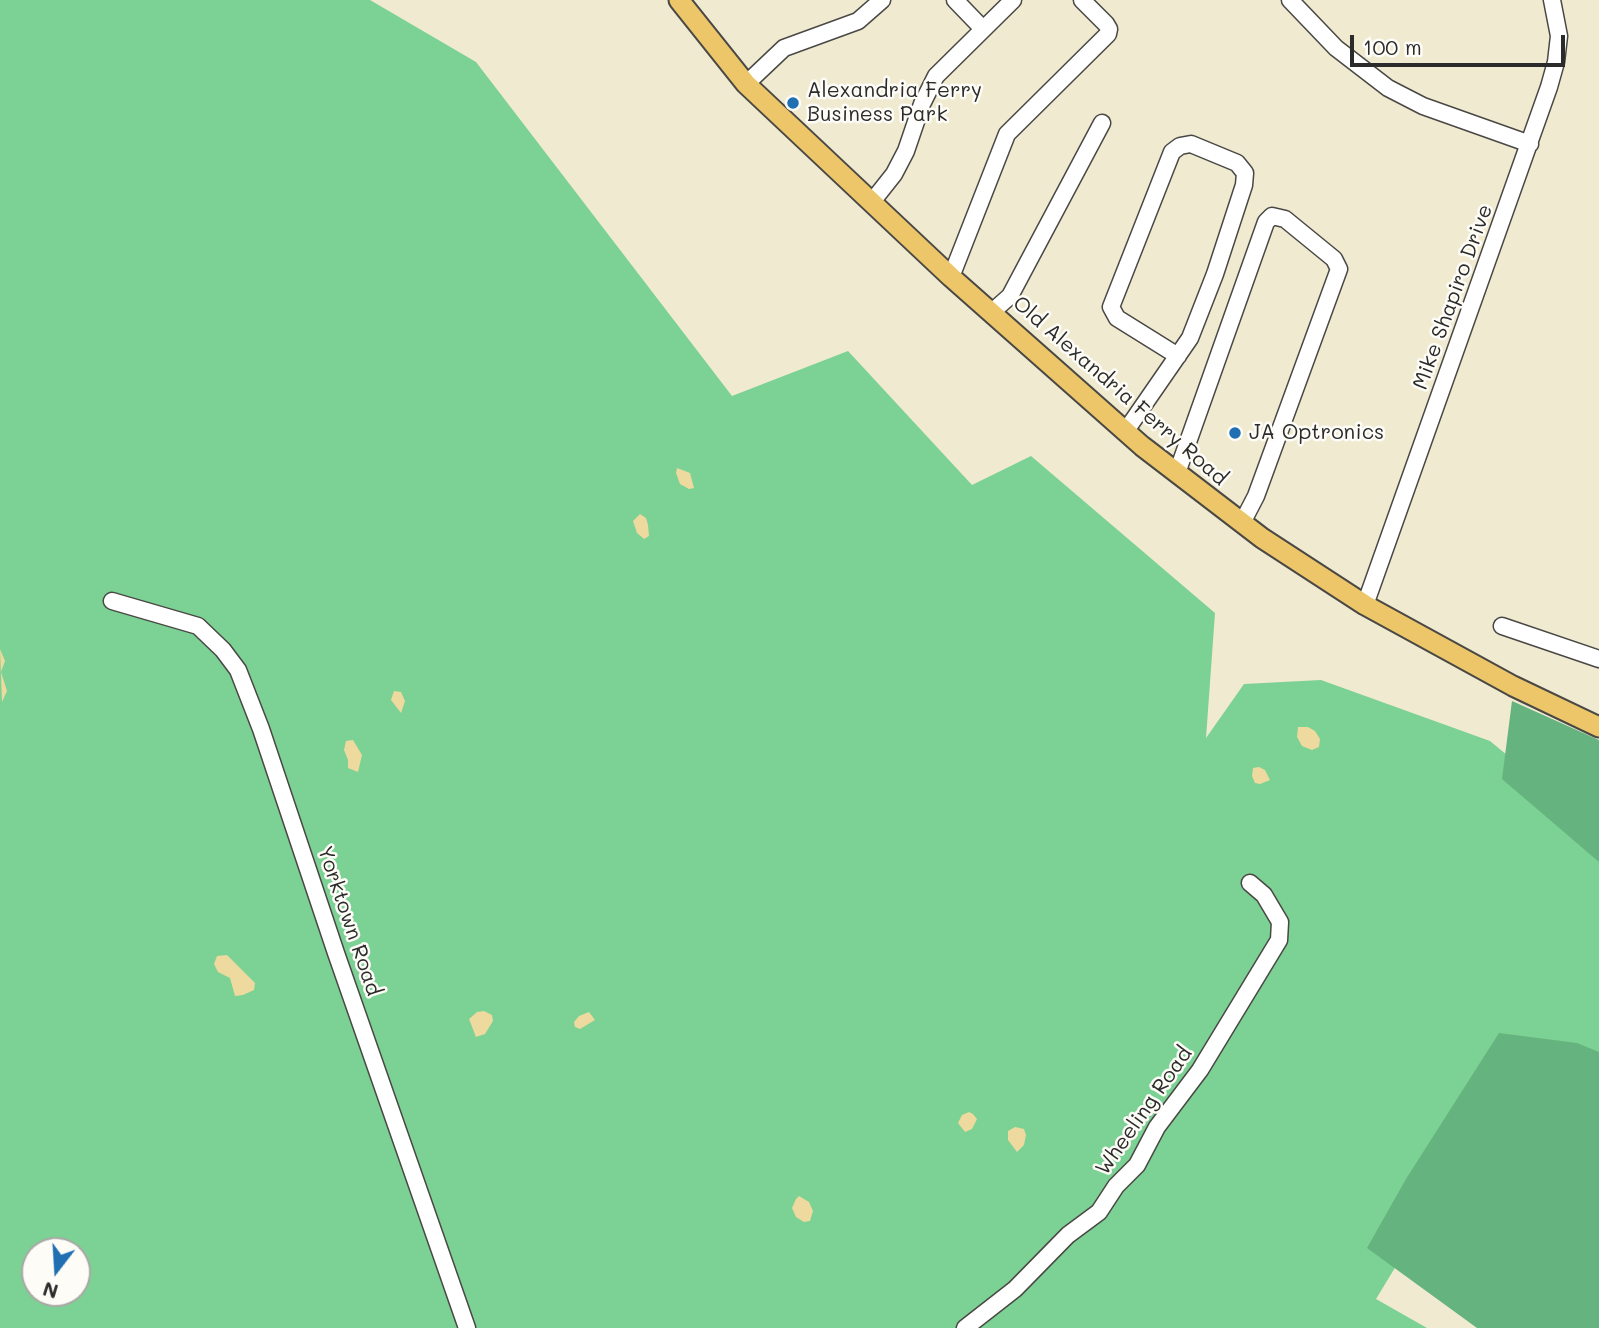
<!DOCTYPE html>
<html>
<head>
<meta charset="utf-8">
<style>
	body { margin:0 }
	#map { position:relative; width:1599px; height:1328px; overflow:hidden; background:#f0ead1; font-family:Mali,sans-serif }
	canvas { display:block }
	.north { position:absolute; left:21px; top:1237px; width:70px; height:70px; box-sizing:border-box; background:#fdfcf7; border:2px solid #a9a8a5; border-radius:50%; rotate:197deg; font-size:19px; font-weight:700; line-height:28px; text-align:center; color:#2b2b2b }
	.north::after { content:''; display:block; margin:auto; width:24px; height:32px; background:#1f6fb2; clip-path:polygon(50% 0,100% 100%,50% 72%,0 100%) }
	.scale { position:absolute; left:1350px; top:35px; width:215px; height:32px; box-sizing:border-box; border:4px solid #2b2b2b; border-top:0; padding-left:9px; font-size:21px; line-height:24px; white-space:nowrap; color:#2b2b2b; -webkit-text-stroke:5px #fdfcf7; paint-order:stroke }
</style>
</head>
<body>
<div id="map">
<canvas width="1599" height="1328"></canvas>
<div class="north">N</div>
<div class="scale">100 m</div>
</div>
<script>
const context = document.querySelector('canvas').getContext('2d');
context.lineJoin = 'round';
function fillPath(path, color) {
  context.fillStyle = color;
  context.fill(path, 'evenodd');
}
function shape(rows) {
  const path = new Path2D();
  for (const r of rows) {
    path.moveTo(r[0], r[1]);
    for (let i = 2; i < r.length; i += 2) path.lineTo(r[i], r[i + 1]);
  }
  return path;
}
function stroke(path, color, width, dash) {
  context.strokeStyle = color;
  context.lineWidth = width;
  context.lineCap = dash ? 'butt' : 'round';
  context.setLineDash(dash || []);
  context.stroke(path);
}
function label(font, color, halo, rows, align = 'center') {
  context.font = font + ' Mali,sans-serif';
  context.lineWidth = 5;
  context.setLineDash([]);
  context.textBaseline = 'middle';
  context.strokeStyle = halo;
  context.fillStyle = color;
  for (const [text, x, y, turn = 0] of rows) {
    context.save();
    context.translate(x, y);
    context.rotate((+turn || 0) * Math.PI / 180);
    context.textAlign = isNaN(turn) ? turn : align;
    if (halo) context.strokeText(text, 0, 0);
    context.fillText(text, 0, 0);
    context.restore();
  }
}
fillPath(shape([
	[0,0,370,0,476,62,732,396,848,351,972,485,1031,456,1215,613,1206,738,1244,684,1321,680,1490,741,1599,831,1599,1103,1436,1200,1376,1299,1427,1328,0,1328],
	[35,1251,77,1251,77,1293,35,1293]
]), '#7cd194');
fillPath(shape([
	[1512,701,1599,740,1599,862,1502,779],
	[1499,1033,1577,1043,1599,1052,1599,1328,1477,1328,1367,1248,1406,1179]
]), '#65b37e');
fillPath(shape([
	[677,468,690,473,694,488,689,489,680,484,676,473],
	[640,514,646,518,648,525,649,536,644,539,637,533,633,521],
	[0,649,5,661,1,672,7,691,2,702],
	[394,691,401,692,405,701,401,713,391,700],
	[1298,727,1308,727,1315,731,1320,739,1319,747,1312,750,1302,746,1297,737],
	[353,740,362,755,358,772,348,768,348,760,344,750,346,741],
	[1259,767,1265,770,1270,780,1260,784,1255,783,1252,776,1253,768],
	[227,955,255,983,254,990,243,995,235,996,230,978,218,972,214,964,217,956],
	[484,1011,492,1015,493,1021,485,1034,476,1037,469,1019,477,1012],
	[589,1012,595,1020,580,1029,575,1027,574,1022,579,1016],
	[969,1112,973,1114,977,1119,972,1129,965,1132,958,1123,962,1115],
	[1015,1127,1024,1129,1026,1135,1024,1145,1017,1152,1008,1140,1008,1131],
	[799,1196,809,1202,813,1211,810,1221,804,1222,796,1217,792,1208,796,1199]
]), '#eeda9e');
const minor = shape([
	[955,0,983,29],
	[1290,0,1336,48,1388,88,1423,106,1530,144],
	[746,84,784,48,858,21,882,0],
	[871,203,894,174,906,151,922,104,936,76,1013,0],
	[951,277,1007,134,1108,34,1109,29,1106,24,1082,0],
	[992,312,1010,296,1102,123],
	[1125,432,1190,338,1215,274,1244,185,1245,173,1237,163,1191,144,1180,146,1172,152,1111,307,1117,318,1178,356],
	[1177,473,1266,222,1272,216,1285,219,1334,259,1339,269,1256,496,1242,523],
	[112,601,198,626,223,650,238,670,261,729,336,953,467,1328],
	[1365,605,1549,87,1556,62,1559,36,1552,0],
	[1502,626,1599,659],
	[965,1328,1015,1289,1068,1235,1099,1212,1116,1186,1137,1165,1157,1127,1200,1070,1279,940,1280,922,1264,895,1250,883]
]);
const major = shape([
	[679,0,746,84,951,277,1142,446,1262,538,1365,605,1513,686,1599,727]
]);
stroke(minor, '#494844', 19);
stroke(major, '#494844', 23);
stroke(minor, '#fff', 16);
stroke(major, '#ecc669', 19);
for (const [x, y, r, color] of [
	[793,103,7,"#1f6fb2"],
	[1235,433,7,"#1f6fb2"]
]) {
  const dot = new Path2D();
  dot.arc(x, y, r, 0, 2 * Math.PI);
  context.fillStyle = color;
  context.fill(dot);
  stroke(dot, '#fdfcf7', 2.5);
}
label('21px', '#2b2b2b', '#fdfcf7', [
	["Alexandria Ferry",807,91],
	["Business Park",807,115],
	["JA Optronics",1249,433]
], 'left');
label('21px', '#2b2b2b', '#fdfcf7', [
	["Mike Shapiro Drive",1453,297,-70],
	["Old Alexandria Ferry Road",1120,391,41],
	["Yorktown Road",349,921,71],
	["Wheeling Road",1144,1111,-55]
]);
</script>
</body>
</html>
